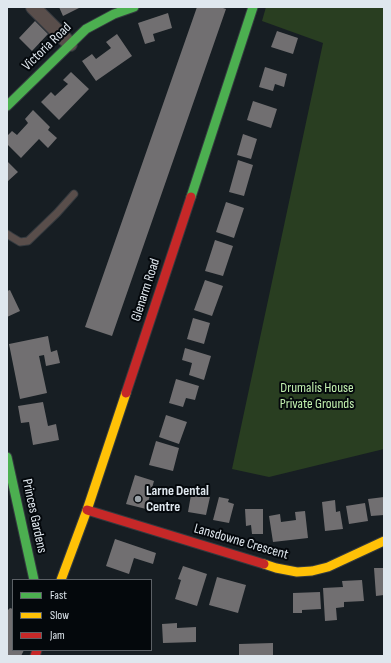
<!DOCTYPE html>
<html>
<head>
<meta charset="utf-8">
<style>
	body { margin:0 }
	#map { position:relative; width:391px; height:663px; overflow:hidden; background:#171e23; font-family:"Sofia Sans Condensed",sans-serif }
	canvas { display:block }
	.frame { position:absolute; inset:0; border:8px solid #dfe7ee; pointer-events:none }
	.legend { position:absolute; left:12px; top:579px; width:140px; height:72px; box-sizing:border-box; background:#04080c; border:1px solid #5c6166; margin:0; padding:5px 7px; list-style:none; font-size:12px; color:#dfe7ee }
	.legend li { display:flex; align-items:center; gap:8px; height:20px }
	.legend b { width:20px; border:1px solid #5c6166 }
</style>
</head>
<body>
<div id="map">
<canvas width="391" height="663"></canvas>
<div class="frame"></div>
<ul class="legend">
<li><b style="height:5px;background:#4caf50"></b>Fast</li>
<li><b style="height:5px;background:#ffc107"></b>Slow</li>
<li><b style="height:5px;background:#c62828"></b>Jam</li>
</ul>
</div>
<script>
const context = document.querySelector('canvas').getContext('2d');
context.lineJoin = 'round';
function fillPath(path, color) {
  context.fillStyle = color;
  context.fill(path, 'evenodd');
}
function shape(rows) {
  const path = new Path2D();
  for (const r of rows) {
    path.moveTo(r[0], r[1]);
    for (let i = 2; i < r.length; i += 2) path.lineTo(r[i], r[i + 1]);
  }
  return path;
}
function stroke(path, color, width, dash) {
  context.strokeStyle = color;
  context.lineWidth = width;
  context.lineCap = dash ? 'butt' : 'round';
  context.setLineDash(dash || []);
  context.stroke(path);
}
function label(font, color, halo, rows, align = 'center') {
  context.font = font + ' "Sofia Sans Condensed",sans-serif';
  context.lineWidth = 4;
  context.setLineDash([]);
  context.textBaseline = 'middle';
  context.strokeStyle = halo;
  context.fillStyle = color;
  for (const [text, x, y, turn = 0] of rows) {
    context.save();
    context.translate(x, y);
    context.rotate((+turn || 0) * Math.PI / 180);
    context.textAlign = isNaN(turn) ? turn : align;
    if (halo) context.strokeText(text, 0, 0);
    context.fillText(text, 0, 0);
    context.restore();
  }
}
fillPath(shape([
	[266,7,384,7,384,449,269,477,232,469,323,43,262,21]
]), '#293e21');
fillPath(shape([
	[59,7,81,7,63,16],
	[197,7,220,7,226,9,112,336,85,327],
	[168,13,172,28,153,34,155,41,145,44,138,23],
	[35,21,48,34,32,51,19,38],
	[277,31,298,38,293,54,271,47],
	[117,34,132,56,96,81,82,61,92,54,96,59,111,48,106,42],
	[265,67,287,74,284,87,275,84,273,91,259,87],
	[71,72,89,89,59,120,41,102,51,92,55,96,68,84,63,80],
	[253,101,277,109,271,128,247,120],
	[33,110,50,127,48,130,57,138,48,148,39,139,21,158,7,144,7,136,12,131,17,135,28,123,25,119],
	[243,134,257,139,251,159,237,155],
	[238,160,253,165,244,196,229,192],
	[7,161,18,172,8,181,7,181],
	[226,202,244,208,234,238,216,232],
	[215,240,233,246,223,276,205,271],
	[205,280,223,286,212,316,194,310],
	[10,290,20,311,7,317,7,291],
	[193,318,210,323,204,344,187,339],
	[48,336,51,352,57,350,60,363,46,366,44,355,39,356,47,393,20,399,9,344],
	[185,348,211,356,204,380,189,375,192,363,182,360],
	[176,379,199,386,195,400,186,398,183,407,169,403],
	[43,402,48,426,56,424,59,440,33,445,29,422,21,423,18,406],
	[166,415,187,422,179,444,159,437],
	[156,441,179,448,173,471,149,465],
	[135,475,154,481,146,509,126,504],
	[192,489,203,491,202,496,210,497,206,515,188,512],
	[219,497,229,499,228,502,234,504,229,523,213,520],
	[384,497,384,515,371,516,368,499],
	[335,500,336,512,340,511,343,529,325,531,322,502],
	[365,503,368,521,349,524,346,506],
	[245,509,263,509,263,534,252,534,251,525,246,526],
	[305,511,308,538,273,542,269,516,280,514,281,522,296,520,295,512],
	[115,539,156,553,153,564,134,558,129,574,106,566],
	[183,566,207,574,197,606,175,599,181,580,178,579],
	[374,568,384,568,384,595,376,596],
	[217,577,246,585,238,613,209,605],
	[362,580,364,601,344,602,344,607,336,608,337,620,325,621,323,588,343,587,342,581],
	[320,592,321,609,302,610,302,613,293,613,293,593],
	[10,608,13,609,13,650,24,650,21,656,7,656,7,611],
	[177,623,177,628,196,627,196,642,163,643,162,624],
	[273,643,273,656,239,656,239,644]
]), '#716f71');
const lane = shape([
	[7,234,10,236,20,242,28,241,57,213,74,194]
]);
const street = shape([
	[33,7,70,44]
]);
const fast = shape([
	[7,106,86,29,114,14,134,7],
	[191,197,253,7],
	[7,457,34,580]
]);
const slow = shape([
	[264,564,276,568,297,572,312,571,328,567,384,541],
	[61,580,87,510,126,393]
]);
const jam = shape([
	[126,393,191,197],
	[87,510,264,564],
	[35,656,37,650]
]);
stroke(lane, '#343a3f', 9);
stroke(street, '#343a3f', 16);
stroke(fast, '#343a3f', 11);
stroke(slow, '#343a3f', 11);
stroke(jam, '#343a3f', 11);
stroke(lane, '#594e4b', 7);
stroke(street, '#594e4b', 14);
stroke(fast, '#4caf50', 9);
stroke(slow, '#ffc107', 9);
stroke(jam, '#c62828', 9);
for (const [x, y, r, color] of [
	[138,499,4,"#99a1a7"]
]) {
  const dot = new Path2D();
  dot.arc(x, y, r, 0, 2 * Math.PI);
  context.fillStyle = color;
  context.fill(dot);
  stroke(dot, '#04080c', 1.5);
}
label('14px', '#dfe7ee', '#04080c', [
	["Victoria Road",47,47,-44],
	["Glenarm Road",146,290,-72],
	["Princes Gardens",34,516,78],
	["Lansdowne Crescent",241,542,16]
]);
label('14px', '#c2f0af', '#04080c', [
	["Drumalis House",317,388],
	["Private Grounds",317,404]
]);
label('bold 14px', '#dfe7ee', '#04080c', [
	["Larne Dental",146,491],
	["Centre",146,507]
], 'left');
</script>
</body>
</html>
